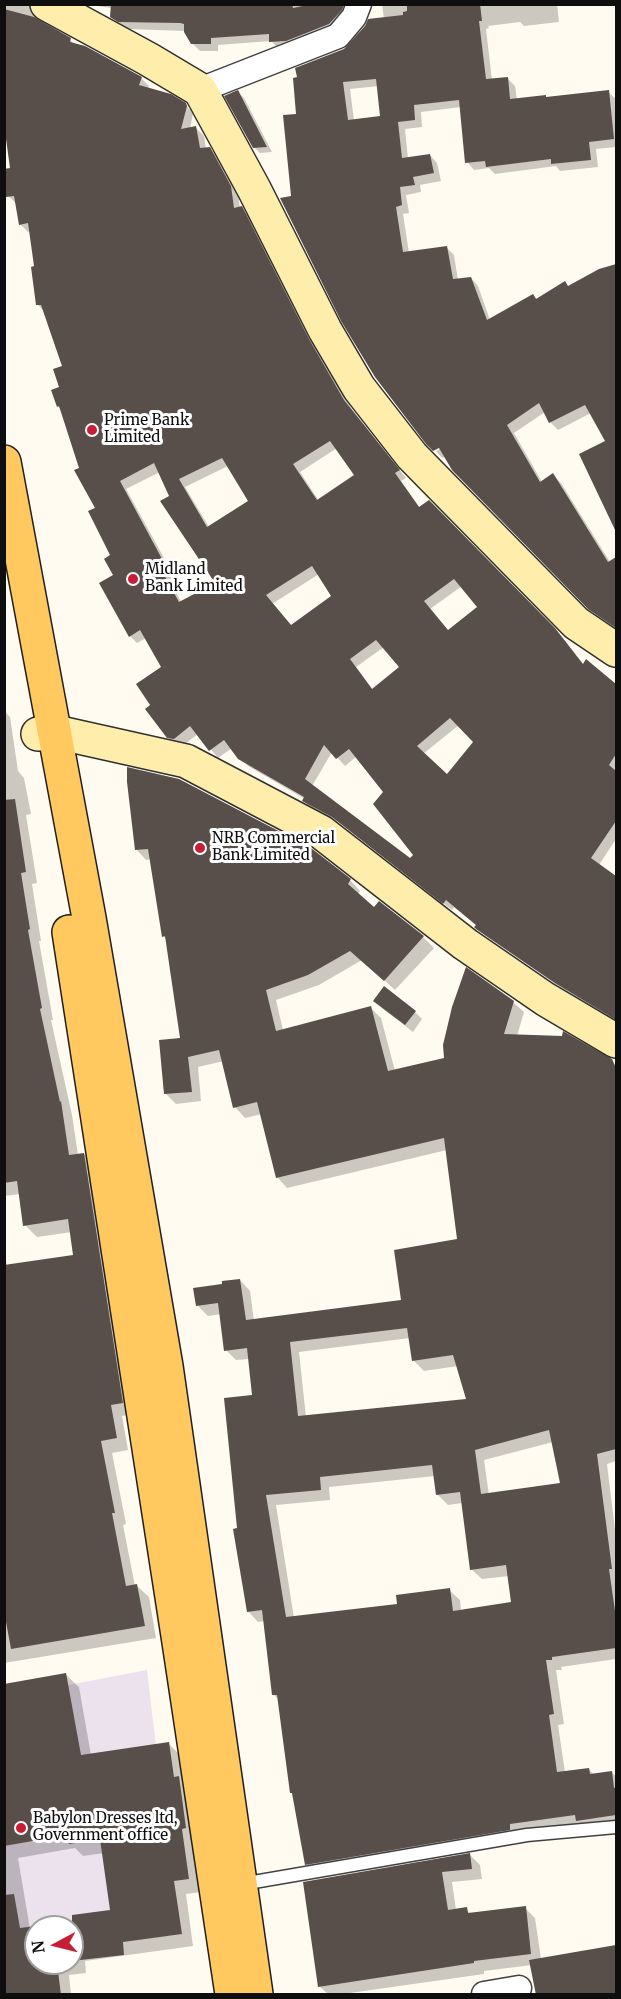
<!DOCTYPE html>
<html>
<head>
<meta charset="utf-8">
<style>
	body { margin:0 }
	#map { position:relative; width:621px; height:1999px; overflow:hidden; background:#fffbf0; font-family:Merriweather,serif }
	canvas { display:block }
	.frame { position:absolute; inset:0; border:6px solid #0e0e0e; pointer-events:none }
	.north { position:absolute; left:24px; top:1915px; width:60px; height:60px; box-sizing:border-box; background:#fff; border:2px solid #9f9f9f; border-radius:50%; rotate:263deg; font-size:16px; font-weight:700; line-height:24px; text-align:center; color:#0e0e0e }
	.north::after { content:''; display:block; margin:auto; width:21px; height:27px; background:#c71e36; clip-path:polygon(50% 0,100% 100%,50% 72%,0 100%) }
</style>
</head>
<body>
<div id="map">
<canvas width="621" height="1999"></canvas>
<div class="frame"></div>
<div class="north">N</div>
</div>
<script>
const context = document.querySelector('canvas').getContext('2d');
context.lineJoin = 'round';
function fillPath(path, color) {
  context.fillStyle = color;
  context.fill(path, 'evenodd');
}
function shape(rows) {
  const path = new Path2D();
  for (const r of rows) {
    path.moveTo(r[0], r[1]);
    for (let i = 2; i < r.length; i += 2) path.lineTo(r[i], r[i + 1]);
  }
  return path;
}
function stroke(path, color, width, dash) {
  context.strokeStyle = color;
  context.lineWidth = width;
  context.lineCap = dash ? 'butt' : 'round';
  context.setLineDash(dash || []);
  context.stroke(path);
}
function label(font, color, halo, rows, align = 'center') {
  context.font = font + ' Merriweather,serif';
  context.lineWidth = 6;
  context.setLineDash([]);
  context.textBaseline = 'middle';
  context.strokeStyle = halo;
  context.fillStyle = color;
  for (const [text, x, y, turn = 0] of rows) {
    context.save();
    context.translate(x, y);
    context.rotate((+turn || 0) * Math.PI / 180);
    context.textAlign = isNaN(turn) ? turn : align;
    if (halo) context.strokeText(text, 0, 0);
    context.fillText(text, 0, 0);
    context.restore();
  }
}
fillPath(shape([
	[147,1670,178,1931,36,1927,5,1948,5,1697]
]), '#ebe2ed');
fillPath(shape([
	[4,4,37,4,35,12,38,22,70,40,76,45,141,78,149,86,148,89,185,105,193,113,190,129,196,128,204,136,206,149,209,148,217,156,238,195,240,208,249,215,316,349,352,409,406,478,401,481,420,508,583,665,614,684,616,681,616,839,599,865,616,878,616,1022,564,990,486,936,476,927,477,926,454,907,452,910,342,824,311,808,304,801,305,799,248,766,232,748,218,758,198,734,182,746,177,745,168,737,152,705,163,668,146,638,137,643,130,636,115,576,112,555,61,409,58,406,64,367,45,312,38,305,36,268,30,231,28,232,20,224,17,204,8,196,12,169,4,111],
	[337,448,356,475,319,501,300,472],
	[228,466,250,501,209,527,185,487],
	[160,472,217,584,182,603,169,581,175,578,126,489],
	[319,574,333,596,292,626,272,604],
	[462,586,479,607,449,632,430,609],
	[384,647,401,667,373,690,356,667],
	[459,725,475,742,448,776,423,754],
	[332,752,345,766,357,756,385,792,415,855,410,860,312,786],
	[83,4,346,4,351,13,337,31,279,49,271,41,218,45,218,51,200,51,192,43,186,31,127,29,120,24,112,17,112,8,89,5,88,7],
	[382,4,557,4,559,22,524,26,520,22,488,26,489,28,486,29,492,80,507,78,515,86,517,100,547,99,608,92,616,99,616,147,596,149,598,167,560,171,556,166,495,174,489,168,474,170,467,162,461,107,421,112,422,127,405,129,408,159,430,155,437,163,441,181,420,185,421,192,406,195,409,213,403,214,409,253,446,247,454,255,458,280,471,278,478,286,490,320,533,295,538,300,569,287,600,270,616,266,616,529,581,455,607,442,591,413,558,430,550,422,545,412,514,433,542,482,553,475,561,483,610,562,616,559,616,629,598,616,453,469,446,456,442,458,436,451,447,445,292,197,298,115,345,50,384,19],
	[379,86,382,117,354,120,350,89],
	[238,92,244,98,272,152,260,153,254,147],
	[4,703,6,713,10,717,18,771,24,778,31,814,26,815,37,883,32,884,41,941,39,941,53,1020,51,1020,72,1115,78,1155,84,1154,96,1166,134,1414,122,1416,128,1450,112,1453,126,1524,123,1525,135,1586,137,1586,149,1597,156,1638,4,1663,4,1251,7,1266,75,1256,72,1232,37,1237,25,1225,20,1194,4,1196],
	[129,769,350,880,360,891,358,895,374,909,379,903,423,937,434,948,395,990,362,960,319,985,276,1000,283,1030,370,1007,381,1018,395,1071,445,1059,513,1002,524,1012,517,1036,611,1060,616,1066,616,1461,607,1464,616,1538,616,1659,561,1667,562,1670,556,1670,564,1724,558,1725,565,1772,589,1769,594,1775,612,1772,616,1777,616,1826,317,1874,307,1864,294,1795,291,1793,279,1700,274,1695,265,1621,258,1622,248,1611,238,1530,254,1396,249,1359,236,1360,226,1350,221,1314,208,1316,198,1306,240,1280,250,1291,254,1321,403,1302,459,1240,447,1150,287,1188,277,1177,262,1114,245,1118,235,1107,224,1061,198,1067,201,1101,176,1104,166,1094,182,1039,167,940,163,936,152,859,146,860,136,849],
	[410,1338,413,1360,424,1371,458,1366,468,1400,306,1417,299,1352],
	[553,1442,562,1485,489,1495,484,1460],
	[435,1476,437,1494,448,1505,462,1503,471,1569,482,1579,509,1576,513,1604,461,1611,460,1600,449,1590,399,1605,294,1618,276,1505,330,1500,329,1487],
	[382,1008,415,1012,422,1019,413,1032],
	[66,1675,79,1687,91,1755,168,1743,181,1756,201,1892,186,1894,193,1946,85,1961,86,1973,69,1975,71,1994,4,1994,4,1686],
	[75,1848,83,1856,104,1853,111,1912,82,1922,43,1927,72,1927,72,1963,36,1963,36,1928,30,1929,18,1858],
	[470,1855,480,1865,482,1879,452,1882,456,1910,466,1909,471,1914,525,1908,535,1918,541,1959,616,1947,616,1994,538,1994,532,1965,484,1971,484,1974,343,1994,328,1994,319,1986,305,1883]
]), '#0003');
fillPath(shape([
	[111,4,292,4,293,8,312,4,344,4,342,10,329,24,286,41,269,42,269,34,211,38,211,44,191,44,184,32,184,24,180,23,118,22,110,17],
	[407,4,480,4,482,21,479,21,486,79,508,77,510,99,546,95,546,97,609,90,614,139,589,142,591,160,551,164,551,159,486,167,485,161,465,163,459,100,414,105,415,120,398,122,402,158,430,154,434,173,413,177,415,185,400,187,402,205,396,207,403,252,447,246,453,279,471,277,487,320,533,294,536,299,565,281,568,286,599,269,616,264,616,532,579,454,605,441,585,405,549,423,539,403,507,425,540,482,553,473,608,562,616,557,616,628,588,609,452,470,439,448,433,451,426,444,375,377,341,321,280,198,291,196,283,115,296,114,293,78,297,77,295,68,344,49,365,26,368,19,403,15,403,12,407,11],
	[376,79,380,116,348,120,343,82],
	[4,9,34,17,71,38,70,42,85,46,142,77,139,85,171,94,186,103,187,106,181,129,196,126,200,148,210,147,231,186,234,208,242,206,309,339,344,400,400,470,395,473,419,507,429,500,555,628,583,664,586,659,616,684,616,754,609,765,616,771,616,821,591,858,616,876,616,1020,555,983,476,929,474,927,476,925,446,900,443,904,332,817,302,801,304,797,238,759,224,740,209,751,190,726,174,739,167,738,145,709,150,705,136,684,161,667,140,630,129,637,99,583,113,575,104,559,110,555,88,511,95,508,74,470,79,468,59,406,57,407,51,390,59,387,53,369,62,366,41,305,36,305,31,267,34,266,28,223,19,225,14,196,6,197,4,169,10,168,4,124],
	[330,441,354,475,317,500,293,464],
	[222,458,248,501,207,527,179,479],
	[154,463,169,496,160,501,215,583,179,602,163,573,168,570,120,481],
	[312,566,331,596,291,625,266,595],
	[454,579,477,607,448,630,424,601],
	[376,640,399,667,372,689,350,659],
	[450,718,473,742,447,774,417,746],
	[324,745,336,759,349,749,383,792,373,804,413,855,410,858,305,779],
	[238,90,267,147,253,148,224,96],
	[127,767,179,779,311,848,351,879,348,884,374,907,379,901,424,936,384,981,350,951,308,975,266,990,276,1031,371,1006,388,1071,444,1058,443,1045,452,1007,466,967,514,1001,504,1034,562,1036,563,1031,612,1059,616,1068,616,1449,597,1454,612,1569,609,1569,616,1618,616,1648,552,1657,552,1660,546,1660,554,1714,549,1715,557,1772,589,1768,590,1774,612,1771,614,1788,616,1787,616,1815,576,1821,575,1815,510,1824,510,1830,305,1865,292,1793,290,1793,277,1695,272,1695,262,1610,247,1612,233,1529,237,1528,224,1398,252,1395,247,1348,224,1351,218,1303,196,1306,193,1288,222,1284,222,1281,240,1279,246,1320,401,1300,394,1250,457,1239,444,1138,276,1178,257,1102,233,1108,219,1050,188,1057,192,1092,164,1094,159,1040,180,1038,165,936,162,937,148,849,135,850,127,782],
	[407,1328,412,1361,453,1355,466,1399,298,1416,290,1342],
	[549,1430,560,1483,481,1494,475,1450],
	[432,1465,436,1495,460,1492,470,1570,506,1565,511,1602,453,1611,450,1588,396,1595,397,1604,286,1617,266,1495,321,1490,320,1477],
	[15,799,26,872,21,873,30,929,28,930,42,1008,40,1009,60,1102,61,1101,69,1155,84,1153,123,1403,111,1405,117,1438,101,1441,115,1513,112,1513,126,1586,137,1584,145,1626,11,1649,4,1611,4,1265,73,1255,68,1219,23,1226,17,1181,4,1183,4,800],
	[384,986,416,1011,405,1025,373,1001],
	[66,1673,81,1755,169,1742,174,1777,179,1776,186,1828,182,1829,189,1879,174,1881,182,1934,123,1942,124,1955,72,1961,72,1915,110,1910,100,1839,69,1844,67,1835,4,1846,4,1684],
	[470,1853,472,1869,442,1872,448,1910,467,1907,468,1913,526,1906,531,1954,474,1961,474,1963,318,1987,303,1882],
	[14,1894,20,1928,36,1926,36,1963,57,1963,61,1995,4,1995,4,1895],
	[616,1945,616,1995,536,1995,529,1960]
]), '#584e4a');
const lane = shape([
	[242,1884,527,1835,616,1827]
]);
const street = shape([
	[200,90,338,36,354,17,359,4],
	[484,1994,519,1988]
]);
const secondary = shape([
	[47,4,148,59,200,90,254,189,325,330,359,388,412,456,576,623,616,650],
	[38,734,56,732,186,761,321,832,465,944,545,999,616,1041]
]);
const primary = shape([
	[4,462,89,918,166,1366,256,1994],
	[69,932,179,1642,232,1994]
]);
stroke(lane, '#414141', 15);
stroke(street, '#414141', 27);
stroke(secondary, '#303030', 36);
stroke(primary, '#1f1f1f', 36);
stroke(lane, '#fff', 12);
stroke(street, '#fff', 24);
stroke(secondary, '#ffeeab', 33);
stroke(primary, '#ffc960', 33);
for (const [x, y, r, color] of [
	[92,430,6,"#c71e36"],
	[133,579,6,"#c71e36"],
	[200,848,6,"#c71e36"],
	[21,1828,6,"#c71e36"]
]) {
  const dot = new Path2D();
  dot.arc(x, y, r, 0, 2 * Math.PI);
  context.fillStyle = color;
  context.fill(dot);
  stroke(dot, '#fff', 2);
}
label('15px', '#0e0e0e', '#fff', [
	["Prime Bank",104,421],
	["Limited",104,438],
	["Midland",145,570],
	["Bank Limited",145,587],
	["NRB Commercial",212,839],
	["Bank Limited",212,856],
	["Babylon Dresses ltd,",33,1819],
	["Government office",33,1836]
], 'left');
</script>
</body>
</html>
